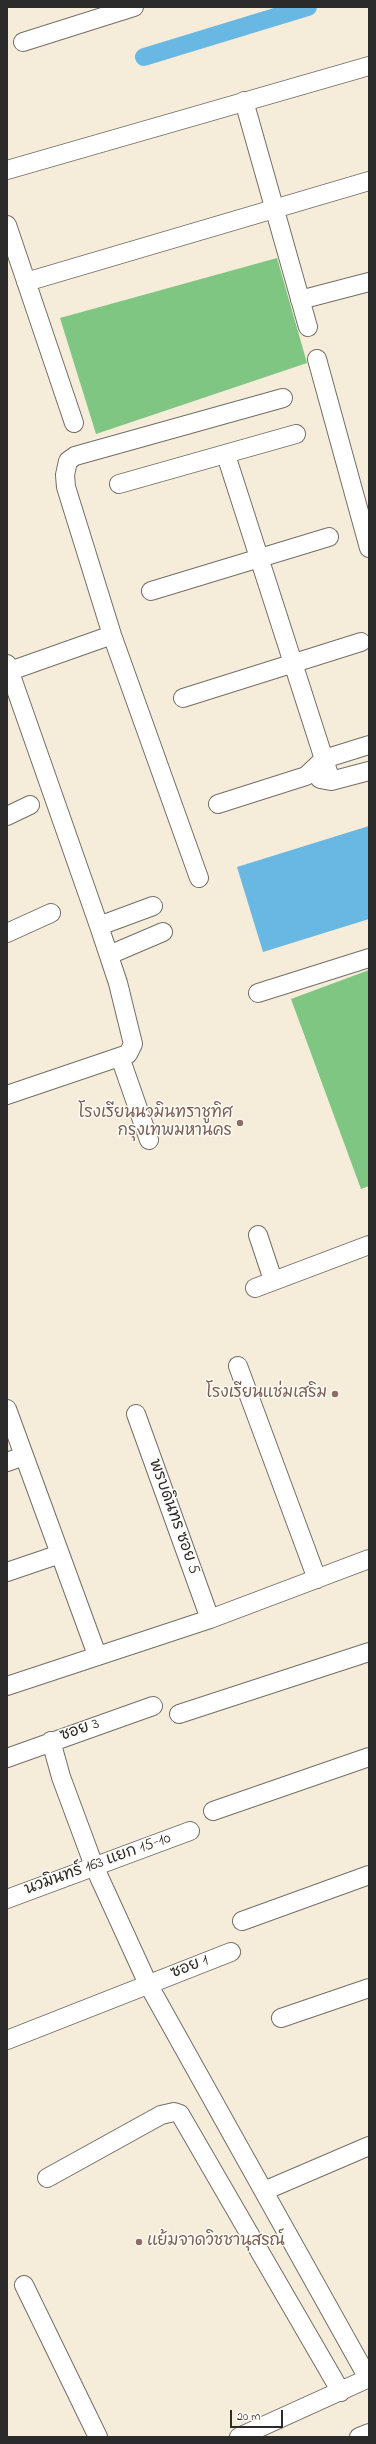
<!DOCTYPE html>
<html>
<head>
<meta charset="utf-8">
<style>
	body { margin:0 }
	#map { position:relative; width:376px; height:2444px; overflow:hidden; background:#f5ecd9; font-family:"Indie Flower",sans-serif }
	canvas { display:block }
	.frame { position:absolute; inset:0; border:8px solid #2b2b2b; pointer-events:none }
	.scale { position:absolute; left:230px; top:2410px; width:53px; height:18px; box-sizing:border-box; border:2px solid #2b2b2b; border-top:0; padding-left:5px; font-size:12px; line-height:14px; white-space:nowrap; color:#2b2b2b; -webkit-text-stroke:3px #fdfcf7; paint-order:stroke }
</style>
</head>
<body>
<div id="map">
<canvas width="376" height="2444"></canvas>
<div class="frame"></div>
<div class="scale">20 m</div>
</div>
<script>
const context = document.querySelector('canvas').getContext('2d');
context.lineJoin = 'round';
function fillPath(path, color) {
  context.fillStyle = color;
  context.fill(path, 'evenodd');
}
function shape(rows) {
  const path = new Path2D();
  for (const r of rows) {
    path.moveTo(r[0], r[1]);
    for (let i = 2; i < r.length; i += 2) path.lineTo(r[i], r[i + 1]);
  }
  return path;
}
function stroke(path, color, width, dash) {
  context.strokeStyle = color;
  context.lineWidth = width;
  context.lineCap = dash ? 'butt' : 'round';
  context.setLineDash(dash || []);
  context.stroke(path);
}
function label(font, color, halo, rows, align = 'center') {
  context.font = font + ' "Indie Flower","Playpen Sans Thai",sans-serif';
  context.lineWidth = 3;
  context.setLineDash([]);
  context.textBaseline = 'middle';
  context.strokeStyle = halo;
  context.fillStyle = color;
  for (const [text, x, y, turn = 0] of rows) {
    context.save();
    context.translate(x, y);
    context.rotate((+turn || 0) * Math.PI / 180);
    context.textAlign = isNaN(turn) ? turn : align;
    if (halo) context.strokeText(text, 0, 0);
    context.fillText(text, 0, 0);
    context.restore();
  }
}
fillPath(shape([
	[277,258,307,363,96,434,60,318],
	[369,970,369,1186,361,1189,291,999]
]), '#7ec682');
fillPath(shape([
	[369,826,369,919,263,952,237,867]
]), '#69b7e3');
stroke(shape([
	[144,57,308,7]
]), '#69b7e3', 18);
const minor = shape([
	[23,42,134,7],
	[244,101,308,327],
	[7,170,369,66],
	[7,225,74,423],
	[26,282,369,181],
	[300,300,369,282],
	[317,359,369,548],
	[226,455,331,781],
	[119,484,296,434],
	[151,591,329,537],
	[7,664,99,926,118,983,133,1044,128,1054,7,1095],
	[10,671,112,635],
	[183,698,361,642],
	[320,779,331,781,369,771],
	[218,804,306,776,324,759,369,745],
	[7,816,30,805],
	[199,878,112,635,66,487,65,475,68,461,75,456,283,398],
	[99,926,153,906],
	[7,933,51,913],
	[109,955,163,932],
	[258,993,369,958],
	[120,1057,149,1140],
	[258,1235,273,1280],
	[255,1288,369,1245],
	[238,1366,317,1579],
	[7,1409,97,1655],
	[136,1414,210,1619],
	[7,1462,24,1456],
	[7,1572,60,1554],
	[7,1686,210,1619,369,1559],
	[179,1714,369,1652],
	[51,1741,61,1777,94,1866,148,1984,368,2378],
	[7,1758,153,1706],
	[213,1811,369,1757],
	[7,1899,190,1831],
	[242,1921,369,1875],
	[281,2018,369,1988],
	[7,2040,231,1952],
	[47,2178,161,2115,174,2112,180,2114,341,2392],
	[264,2191,369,2146],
	[24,2285,98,2437],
	[239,2437,369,2378],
	[359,2437,369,2433]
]);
stroke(minor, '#726f68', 20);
stroke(minor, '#fff', 18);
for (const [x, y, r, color] of [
	[240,1123,4,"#8d6e63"],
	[335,1394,4,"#8d6e63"],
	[139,2242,4,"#8d6e63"]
]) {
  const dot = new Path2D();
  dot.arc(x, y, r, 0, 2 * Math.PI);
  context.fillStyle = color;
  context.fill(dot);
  stroke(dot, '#fdfcf7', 1.5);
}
label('16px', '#785e54', '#fdfcf7', [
	["โรงเรียนนวมินทราชูทิศ",232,1114],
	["กรุงเทพมหานคร",232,1132],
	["โรงเรียนแช่มเสริม",327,1394],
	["แย้มจาดวิชชานุสรณ์",147,2242,"left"]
], 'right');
label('16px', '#2b2b2b', '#fdfcf7', [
	["พรบดินทร ซอย 5",173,1517,70],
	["ซอย 3",80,1731,-19],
	["นวมินทร์ 163 แยก 15-10",98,1865,-20],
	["ซอย 1",190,1968,-21]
]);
</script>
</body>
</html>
